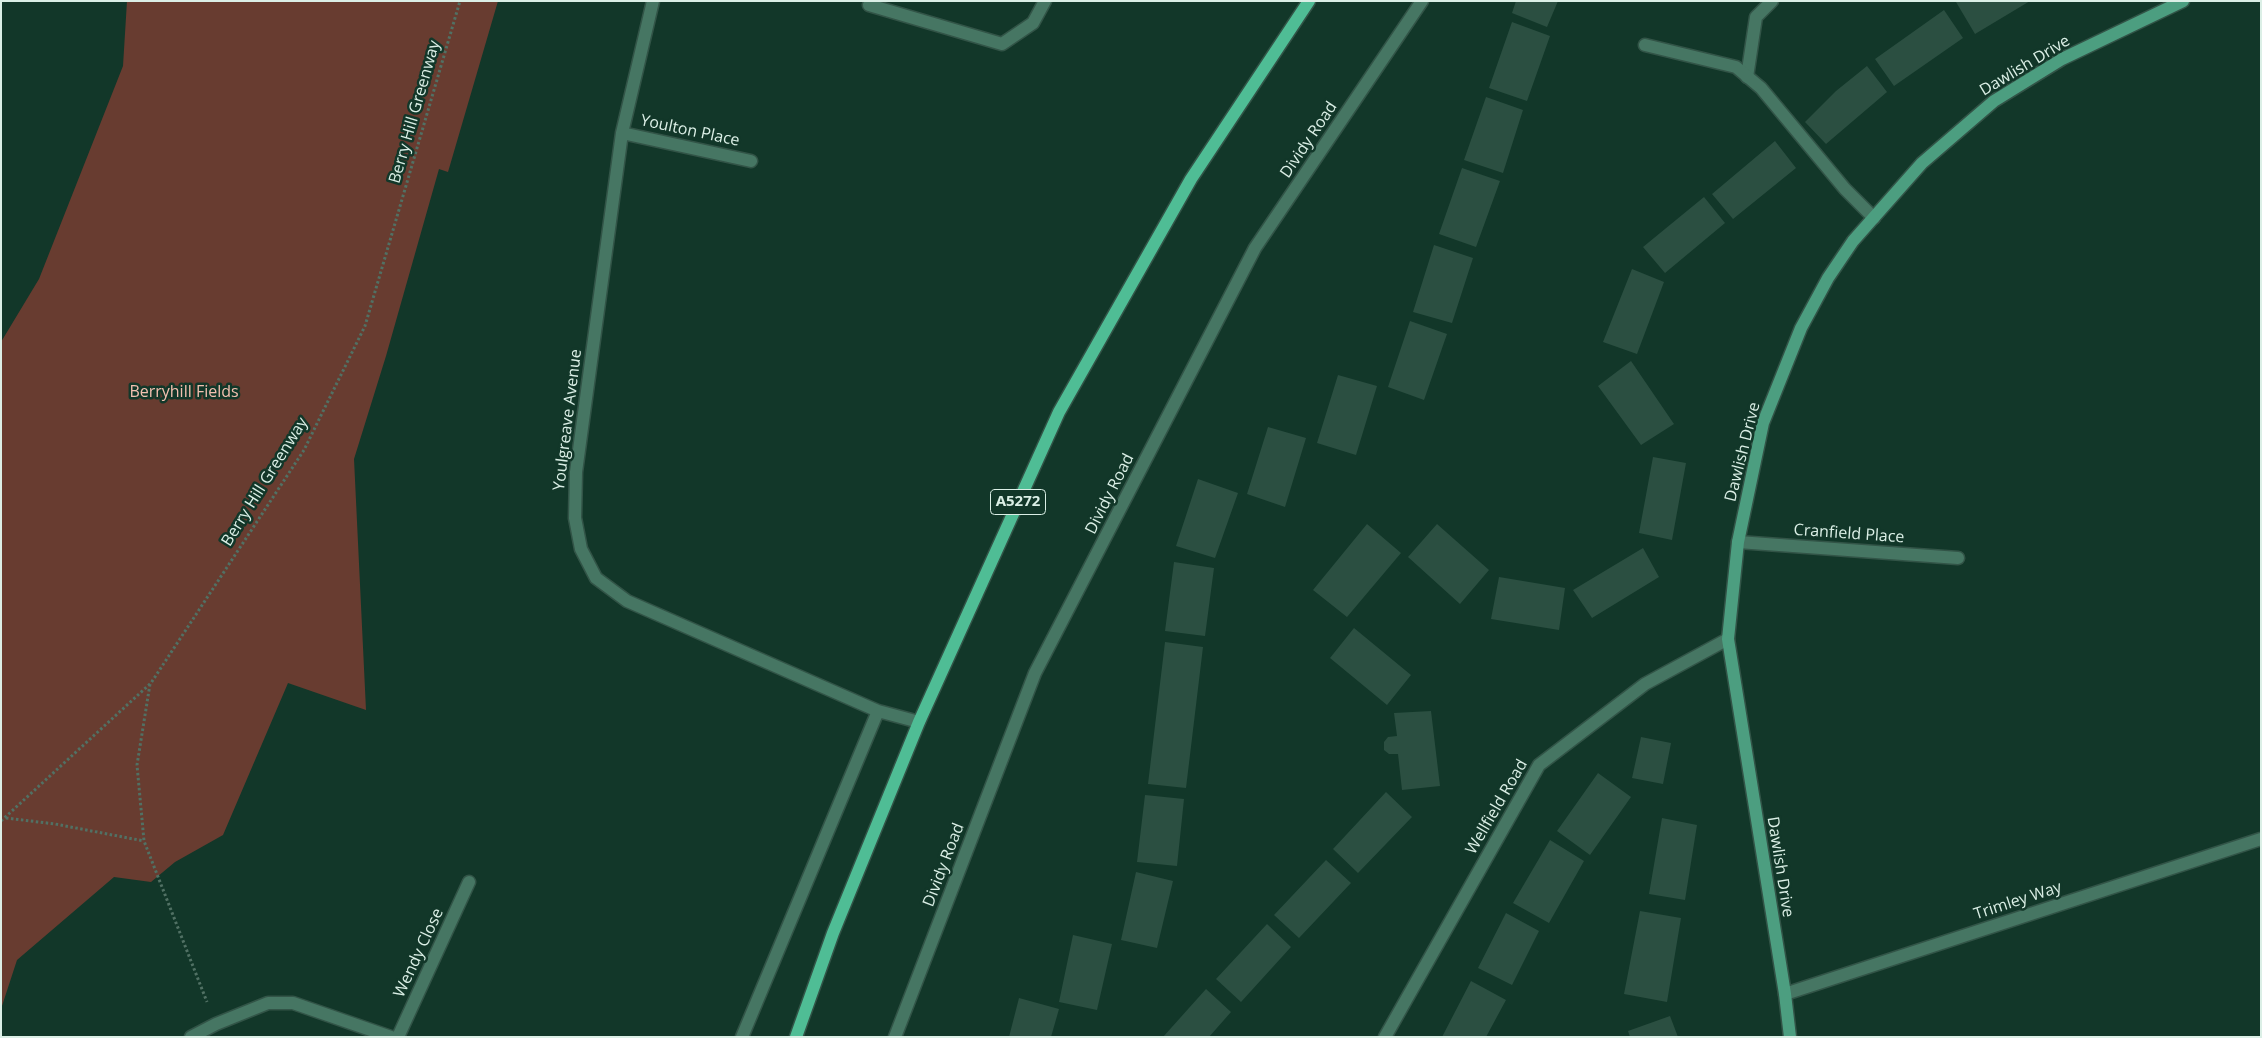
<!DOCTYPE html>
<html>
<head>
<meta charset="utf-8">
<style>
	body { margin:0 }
	#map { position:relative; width:2262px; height:1038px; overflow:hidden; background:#123729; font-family:"Open Sans",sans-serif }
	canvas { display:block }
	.frame { position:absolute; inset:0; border:2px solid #dbefe6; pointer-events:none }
</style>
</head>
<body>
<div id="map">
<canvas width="2262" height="1038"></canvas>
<div class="frame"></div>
</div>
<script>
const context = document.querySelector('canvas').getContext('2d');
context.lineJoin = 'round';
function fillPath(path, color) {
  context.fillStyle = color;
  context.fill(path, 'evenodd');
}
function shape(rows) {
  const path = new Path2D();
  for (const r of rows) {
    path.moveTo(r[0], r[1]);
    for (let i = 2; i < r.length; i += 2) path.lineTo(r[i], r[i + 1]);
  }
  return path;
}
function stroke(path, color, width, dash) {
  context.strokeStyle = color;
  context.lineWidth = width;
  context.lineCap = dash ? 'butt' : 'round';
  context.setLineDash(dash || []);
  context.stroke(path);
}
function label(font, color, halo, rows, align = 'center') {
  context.font = font + ' "Open Sans",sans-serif';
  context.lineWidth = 5;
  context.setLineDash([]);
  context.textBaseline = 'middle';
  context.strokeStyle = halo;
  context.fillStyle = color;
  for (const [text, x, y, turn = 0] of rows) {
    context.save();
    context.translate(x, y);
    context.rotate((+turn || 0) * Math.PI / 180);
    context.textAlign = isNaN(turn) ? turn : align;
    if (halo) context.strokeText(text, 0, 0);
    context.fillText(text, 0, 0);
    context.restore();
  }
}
fillPath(shape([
	[127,1,498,1,448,172,439,169,386,356,354,459,366,710,288,683,223,835,175,862,151,882,114,877,17,960,1,1009,1,342,39,279,123,66]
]), '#683c30');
fillPath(shape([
	[1516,1,1558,1,1547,27,1512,13],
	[1958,1,2030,1,1975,34,1956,2],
	[1944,10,1963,38,1894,86,1875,59],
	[1512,22,1550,36,1527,101,1489,88],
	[1867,66,1887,92,1826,144,1805,122,1836,91],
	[1486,97,1523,110,1503,173,1464,160],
	[1775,141,1796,168,1733,219,1712,194],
	[1462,168,1500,181,1476,247,1439,234],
	[1704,197,1725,223,1665,273,1643,247],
	[1434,245,1473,258,1452,323,1413,312],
	[1632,269,1664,282,1637,354,1603,342],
	[1410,321,1447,334,1424,400,1388,387],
	[1631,361,1674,424,1641,445,1598,386],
	[1338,375,1377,386,1356,455,1317,443],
	[1268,427,1306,438,1285,507,1247,494],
	[1653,457,1686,463,1672,540,1639,533],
	[1198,479,1238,493,1215,558,1176,546],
	[1367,524,1401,553,1347,617,1313,590],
	[1437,524,1489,570,1460,604,1408,557],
	[1643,548,1659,577,1592,618,1573,590],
	[1174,562,1214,568,1205,636,1165,631],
	[1499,577,1565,588,1559,630,1491,619],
	[1354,628,1411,675,1387,705,1330,658],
	[1165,642,1203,647,1186,788,1148,784],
	[1431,711,1440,786,1402,790,1398,754,1389,754,1384,750,1384,742,1388,737,1397,736,1394,713],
	[1641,737,1671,743,1663,784,1632,778],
	[1598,773,1631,797,1590,855,1557,831],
	[1386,792,1412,817,1358,873,1333,849],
	[1145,795,1184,799,1177,866,1137,862],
	[1662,818,1697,825,1685,900,1649,894],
	[1550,840,1584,861,1549,923,1513,903],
	[1326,860,1351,883,1299,938,1274,915],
	[1136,872,1173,881,1157,948,1121,940],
	[1640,911,1681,918,1667,1002,1624,994],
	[1506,913,1539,931,1512,985,1478,968],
	[1267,924,1291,947,1241,1002,1216,979],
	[1073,935,1112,944,1097,1010,1059,1002],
	[1471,981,1506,1000,1486,1037,1442,1037],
	[1206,989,1231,1012,1209,1037,1163,1037],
	[1019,998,1059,1009,1051,1037,1009,1037],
	[1670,1016,1678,1037,1630,1037,1628,1031]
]), '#2b4f41');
const lane = shape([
	[869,5,1002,44,1033,23,1045,1],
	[1747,77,1756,17,1772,1]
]);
const street = shape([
	[653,1,622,133,576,472,575,518,581,549,596,578,627,601,878,711,919,722],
	[1645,45,1736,67,1761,88,1845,189,1874,218],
	[622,133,751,161],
	[1738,542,1958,558],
	[1785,994,2261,839],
	[191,1037,216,1024,268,1003,293,1003,391,1037],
	[398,1037,469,882],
	[742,1037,878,711],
	[895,1037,1035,673,1255,248,1422,1],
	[1385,1037,1539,765,1645,684,1728,639]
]);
const secondary = shape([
	[1790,1037,1785,994,1728,639,1738,542,1763,423,1801,328,1828,278,1853,241,1922,163,1994,101,2062,59,2183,1]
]);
const primary = shape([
	[796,1037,833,933,919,722,1059,412,1191,179,1309,1]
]);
stroke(lane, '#325447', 15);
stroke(street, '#325447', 15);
stroke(secondary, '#325447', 15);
stroke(primary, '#325447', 15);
stroke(shape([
	[150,684,137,765,144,841,207,1002],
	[6,818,55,824,144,841],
	[1,821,151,683,304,450,365,326,460,1]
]), '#517164', 3, [2.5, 2.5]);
stroke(lane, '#467663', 12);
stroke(street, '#467663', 12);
stroke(secondary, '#4c9e80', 12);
stroke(primary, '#4fbd95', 12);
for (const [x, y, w] of [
	[1018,502,55]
]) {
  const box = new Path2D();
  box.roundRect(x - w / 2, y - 12.5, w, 25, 4);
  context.fillStyle = '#123729';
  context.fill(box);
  stroke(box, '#dbefe6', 1);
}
label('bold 15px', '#dbefe6', null, [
	["A5272",1018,502]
]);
label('16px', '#dbefe6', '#123729', [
	["Dawlish Drive",2025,66,-31],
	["Berry Hill Greenway",415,112,-74],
	["Youlton Place",690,131,12],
	["Dividy Road",1309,140,-56],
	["Youlgreave Avenue",568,420,-83],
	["Dawlish Drive",1743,452,-76],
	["Berry Hill Greenway",265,482,-58],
	["Dividy Road",1110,494,-63],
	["Cranfield Place",1849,534,4],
	["Wellfield Road",1497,807,-60],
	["Dividy Road",944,865,-69],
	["Dawlish Drive",1780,867,81],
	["Trimley Way",2018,901,-18],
	["Wendy Close",419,953,-65]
]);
label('16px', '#f4c0b0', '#123729', [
	["Berryhill Fields",184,392]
]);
</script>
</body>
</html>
